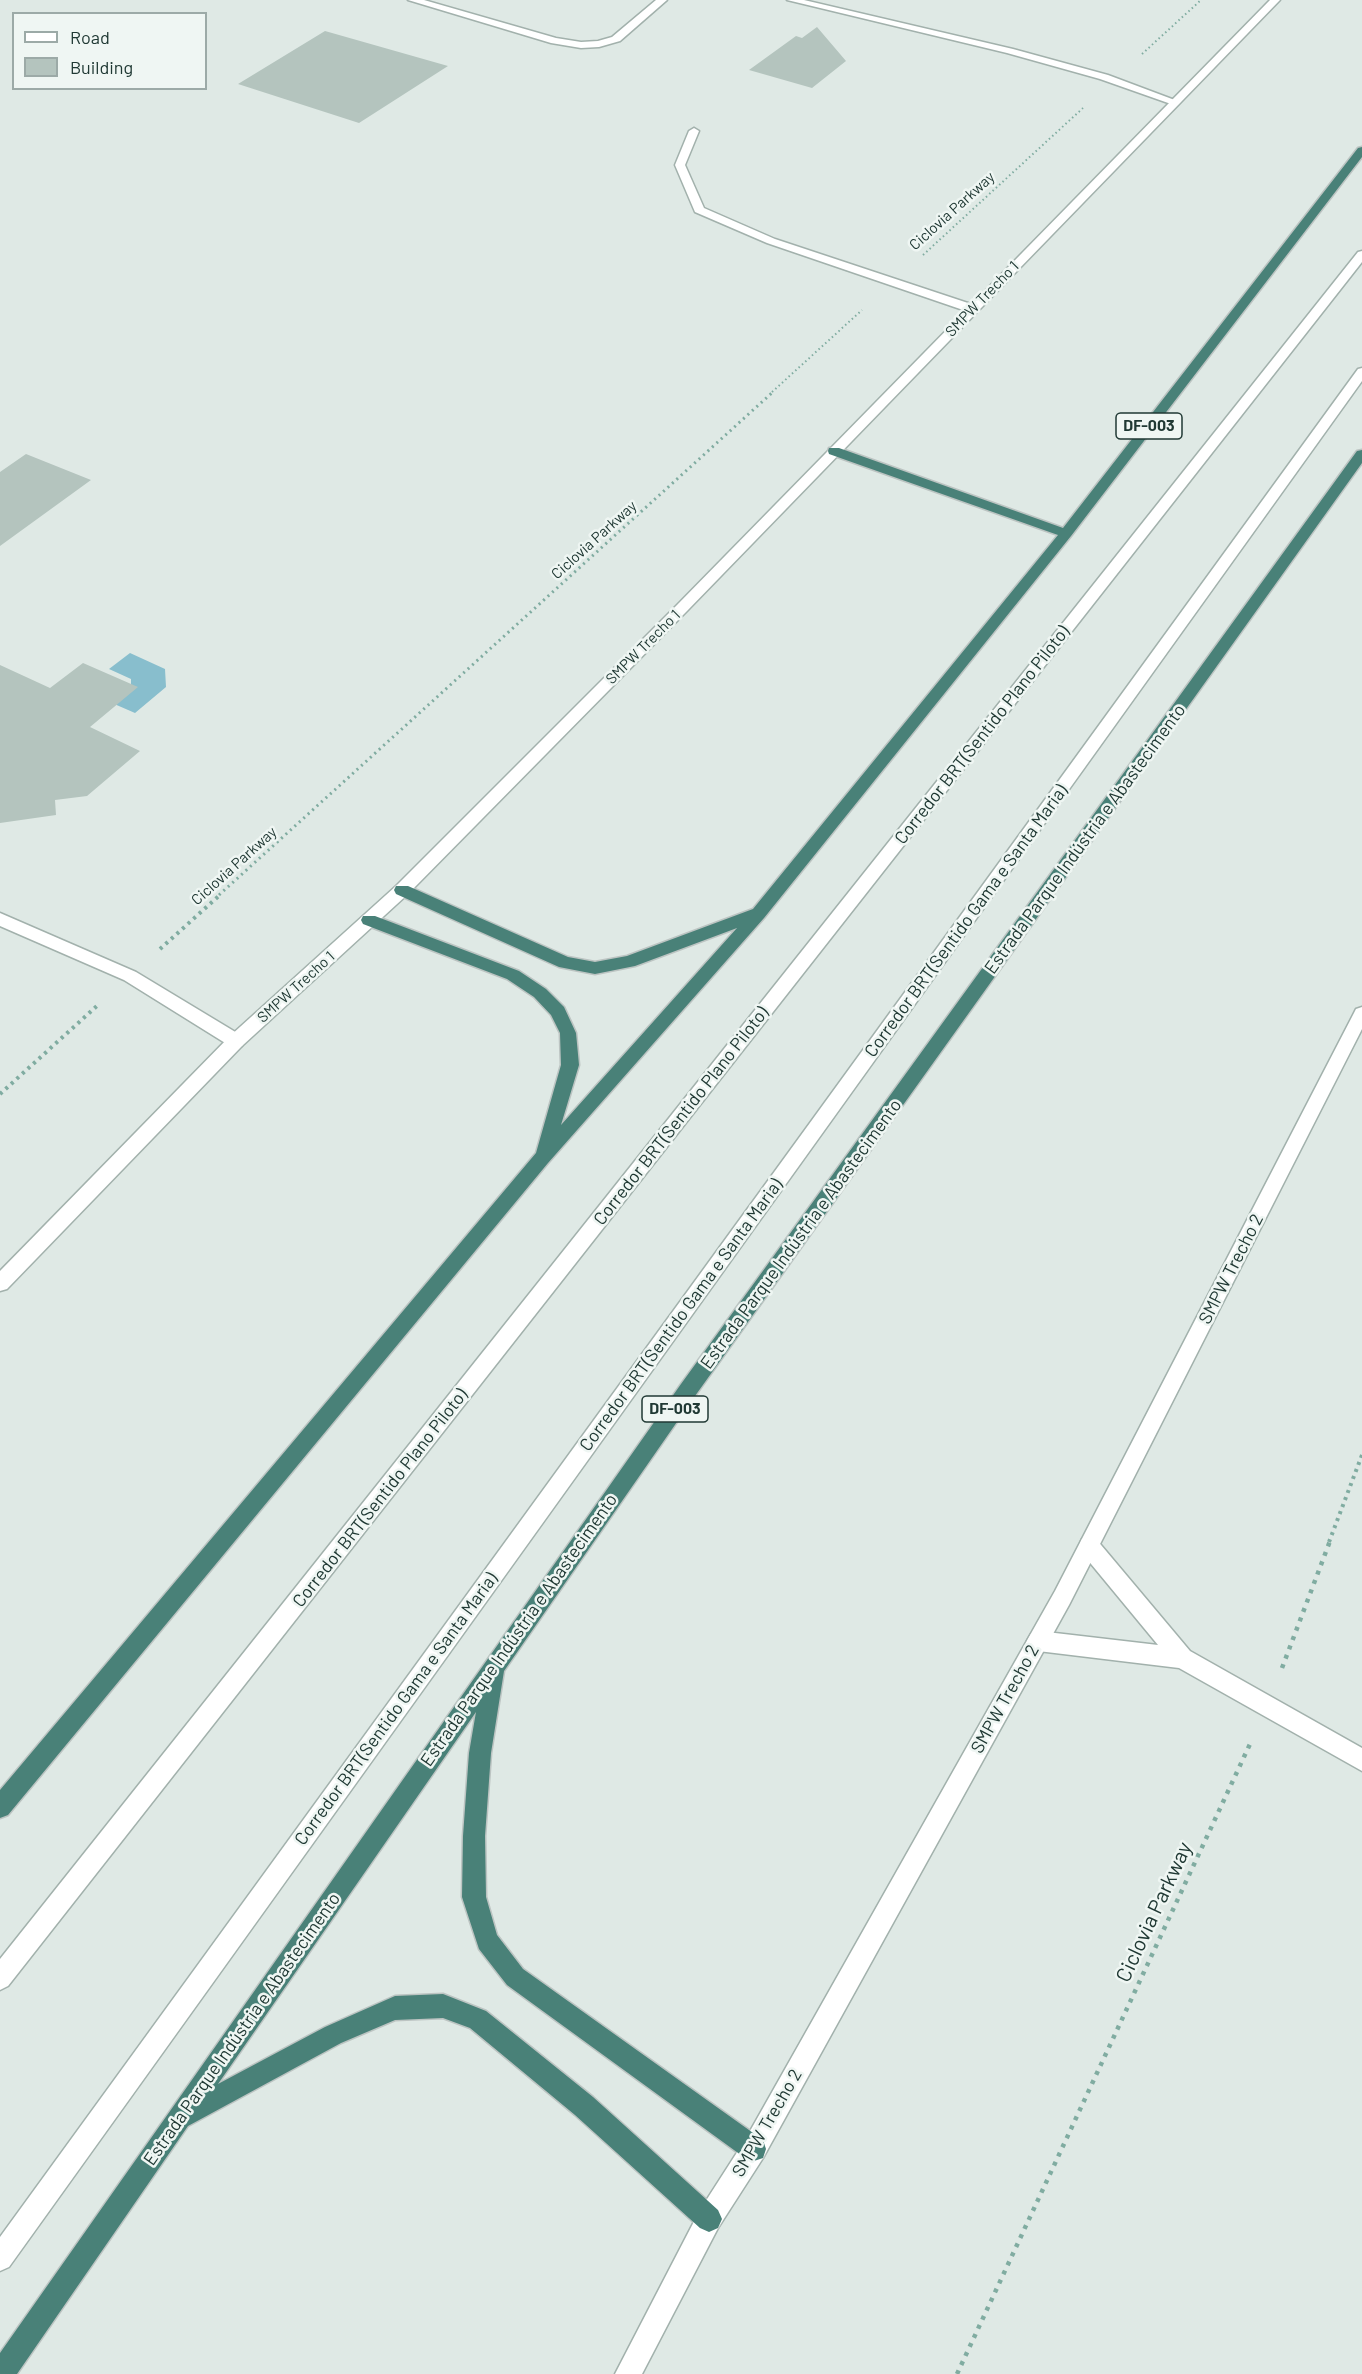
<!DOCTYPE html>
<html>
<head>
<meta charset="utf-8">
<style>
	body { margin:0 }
	#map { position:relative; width:1362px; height:2374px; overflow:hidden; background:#dfe9e5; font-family:Barlow,sans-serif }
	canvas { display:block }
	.legend { position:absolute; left:12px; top:12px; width:195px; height:78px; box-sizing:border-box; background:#eff6f3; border:2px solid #9caaa7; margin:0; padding:8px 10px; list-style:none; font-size:18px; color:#203934 }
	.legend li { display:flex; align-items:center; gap:12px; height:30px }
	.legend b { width:30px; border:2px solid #9caaa7 }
</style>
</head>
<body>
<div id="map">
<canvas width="1362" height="2374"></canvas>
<ul class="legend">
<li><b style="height:8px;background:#fff"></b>Road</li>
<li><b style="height:16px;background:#b4c4be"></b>Building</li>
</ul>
</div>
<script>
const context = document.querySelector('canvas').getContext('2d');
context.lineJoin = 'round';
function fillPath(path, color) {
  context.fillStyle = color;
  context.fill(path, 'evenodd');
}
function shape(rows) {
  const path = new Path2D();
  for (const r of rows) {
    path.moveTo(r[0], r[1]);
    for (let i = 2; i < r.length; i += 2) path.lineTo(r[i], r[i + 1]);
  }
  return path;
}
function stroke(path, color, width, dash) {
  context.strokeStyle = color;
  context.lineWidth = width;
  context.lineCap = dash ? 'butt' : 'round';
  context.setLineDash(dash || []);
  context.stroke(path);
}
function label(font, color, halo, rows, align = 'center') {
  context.font = font + ' Barlow,sans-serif';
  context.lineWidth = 5;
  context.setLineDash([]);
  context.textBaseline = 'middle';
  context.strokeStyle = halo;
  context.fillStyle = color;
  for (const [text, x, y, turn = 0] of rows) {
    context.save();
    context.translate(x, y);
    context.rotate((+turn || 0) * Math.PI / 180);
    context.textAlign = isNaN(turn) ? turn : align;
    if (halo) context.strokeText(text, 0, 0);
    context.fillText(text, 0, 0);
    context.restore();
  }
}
fillPath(shape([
	[130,653,165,669,166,687,135,713,112,703,131,687,131,679,109,669]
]), '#88becd');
fillPath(shape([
	[817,27,846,61,812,88,749,70,796,36,802,38],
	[325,31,448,66,359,123,238,84],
	[26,454,91,480,0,546,0,472],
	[83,663,138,687,90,727,140,751,87,796,55,800,56,815,0,823,0,665,50,688]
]), '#b4c4be');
const service = shape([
	[1362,251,1362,262,8,1986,0,1990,0,1959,1358,252,1362,251],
	[1362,368,1362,381,9,2267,0,2271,0,2237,1358,369,1362,368]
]);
const minor = shape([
	[408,0,424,0,556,38,581,42,598,41,612,37,656,0,667,0,620,41,599,47,581,48,551,43,408,0],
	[787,0,804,0,1013,49,1108,75,1180,102,1171,104,1100,79,1007,53,787,0],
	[694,128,699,131,685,165,704,208,775,239,977,306,979,309,977,312,969,312,767,243,695,212,675,165,689,131,694,128],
	[0,913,136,972,242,1036,244,1041,242,1046,236,1047,230,1046,124,980,0,926,0,913],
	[1089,1537,1096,1539,1190,1651,1362,1748,1362,1771,1179,1668,1038,1651,1031,1648,1027,1641,1031,1634,1038,1631,1158,1645,1082,1553,1079,1546,1082,1539,1089,1537]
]);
const tertiary = shape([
	[1270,0,1280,0,687,611,408,894,242,1046,7,1289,0,1291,0,1271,230,1036,396,886,677,605,1270,0],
	[1362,1007,1362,1029,1069,1605,763,2158,718,2228,642,2374,615,2374,700,2210,745,2140,1055,1591,1354,1013,1356,1009,1362,1007]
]);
const trunk = shape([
	[1362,147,1362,157,1071,536,764,918,548,1163,8,1815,0,1818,0,1790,536,1153,561,1065,560,1033,551,1015,534,997,507,979,363,924,361,920,363,916,375,916,519,971,546,989,564,1007,576,1033,579,1065,561,1125,737,928,635,966,595,974,559,967,396,894,394,890,396,886,408,886,568,957,595,962,627,956,753,909,1058,535,829,454,828,451,829,448,839,448,1063,528,1358,148,1362,147],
	[1362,450,1362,463,695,1396,504,1671,491,1753,485,1836,486,1897,497,1935,523,1969,763,2140,766,2149,763,2158,754,2161,745,2158,507,1985,479,1949,462,1897,463,1836,469,1753,476,1712,218,2084,325,2027,395,1996,443,1994,486,2011,593,2097,718,2210,722,2219,718,2228,709,2232,700,2228,575,2115,470,2028,443,2018,395,2020,341,2043,188,2126,17,2374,0,2374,0,2353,681,1384,1357,451,1362,450]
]);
stroke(service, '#a2b1ac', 3);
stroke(minor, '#a2b1ac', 3);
stroke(tertiary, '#a2b1ac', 3);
stroke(trunk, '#bcc4c2', 3);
stroke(shape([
	[1142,54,1201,0],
	[923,255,1083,108],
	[772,392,862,310]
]), '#80aca1', 2, [1.5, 3]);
stroke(shape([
	[219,895,774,391]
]), '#80aca1', 3, [2, 4]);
stroke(shape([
	[160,949,221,894],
	[0,1094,98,1005],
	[1329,1542,1362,1455]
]), '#80aca1', 4, [3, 4.5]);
stroke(shape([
	[1282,1668,1330,1541],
	[957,2374,1250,1744]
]), '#80aca1', 4.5, [4, 6]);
fillPath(service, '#fff');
fillPath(minor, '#fff');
fillPath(tertiary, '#fff');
fillPath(trunk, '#498178');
label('15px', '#203934', '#eff6f3', [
	["Ciclovia Parkway",952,211,-42],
	["SMPW Trecho 1",982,299,-46],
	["Ciclovia Parkway",594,540,-42],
	["SMPW Trecho 1",643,647,-45],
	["Ciclovia Parkway",234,866,-42],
	["SMPW Trecho 1",296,987,-42]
]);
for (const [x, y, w] of [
	[1149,426,66],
	[675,1409,66]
]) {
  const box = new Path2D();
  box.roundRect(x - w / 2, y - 13, w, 26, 4.5);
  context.fillStyle = '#eff6f3';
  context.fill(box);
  stroke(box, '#203934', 1.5);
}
label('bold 16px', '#203934', null, [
	["DF-003",1149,426],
	["DF-003",675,1409]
]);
label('18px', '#203934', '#eff6f3', [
	["Corredor BRT(Sentido Plano Piloto)",982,735,-52],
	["Estrada Parque Indústria e Abastecimento",1085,839,-54],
	["Corredor BRT(Sentido Gama e Santa Maria)",966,921,-54],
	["Corredor BRT(Sentido Plano Piloto)",681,1116,-52],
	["Estrada Parque Indústria e Abastecimento",801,1234,-54],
	["SMPW Trecho 2",1231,1269,-63],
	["Corredor BRT(Sentido Gama e Santa Maria)",681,1315,-54],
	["Corredor BRT(Sentido Plano Piloto)",380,1498,-52],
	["Estrada Parque Indústria e Abastecimento",519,1630,-55],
	["SMPW Trecho 2",1005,1699,-61],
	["Corredor BRT(Sentido Gama e Santa Maria)",396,1709,-54],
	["Estrada Parque Indústria e Abastecimento",242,2029,-55],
	["SMPW Trecho 2",767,2123,-60]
]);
label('21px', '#203934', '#eff6f3', [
	["Ciclovia Parkway",1154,1912,-65]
]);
</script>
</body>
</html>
